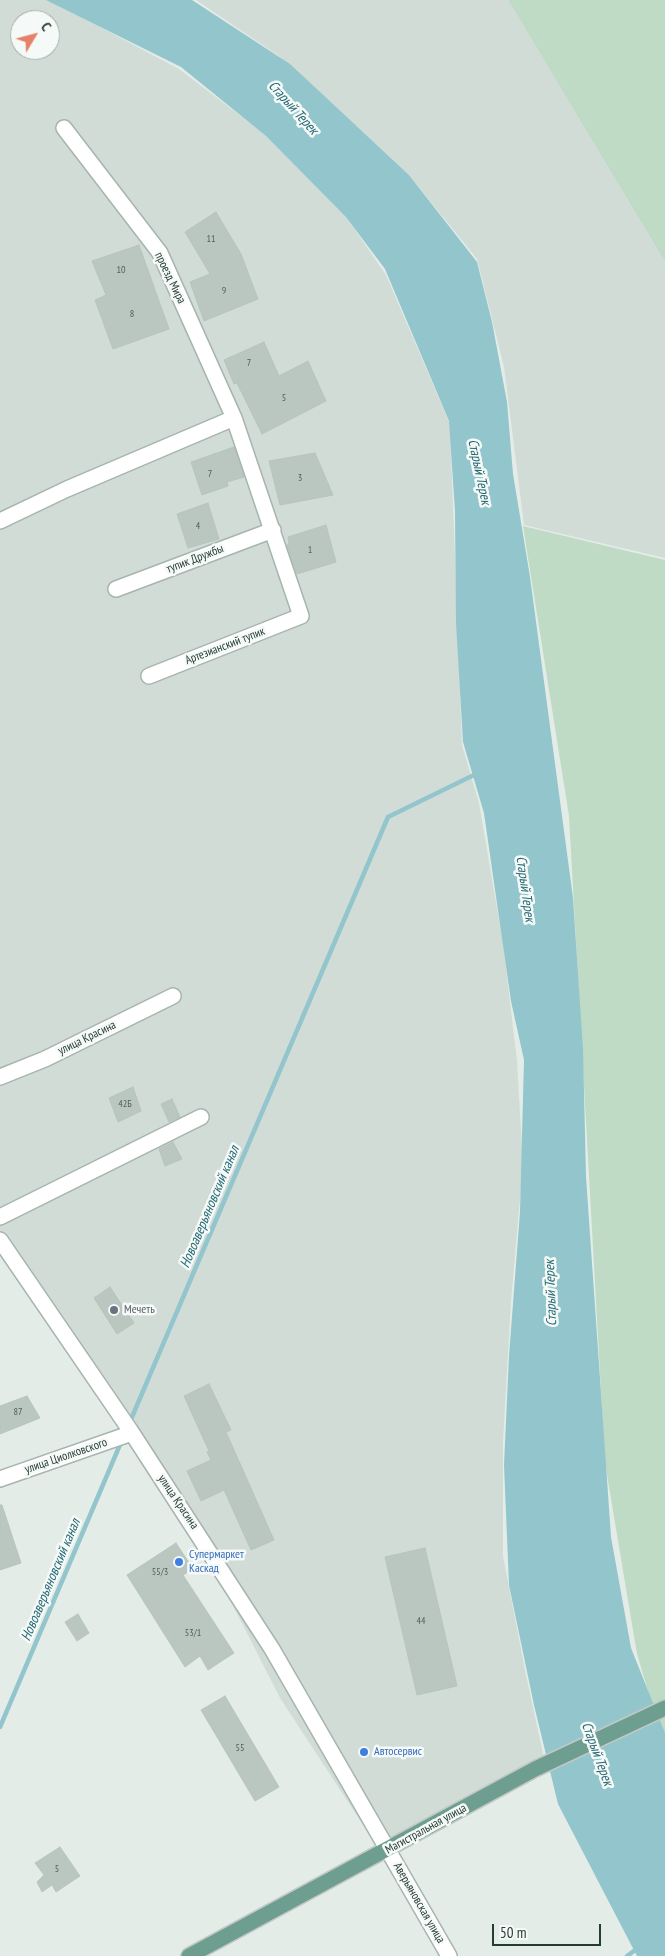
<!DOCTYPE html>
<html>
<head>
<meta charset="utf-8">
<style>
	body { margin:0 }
	#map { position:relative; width:665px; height:1956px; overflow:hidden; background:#e4ece8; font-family:"PT Sans Narrow",sans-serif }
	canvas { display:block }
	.north { position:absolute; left:10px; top:10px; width:50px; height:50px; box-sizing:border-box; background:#f5f9f7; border:1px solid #a2ada9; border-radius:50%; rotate:53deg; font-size:14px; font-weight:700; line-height:20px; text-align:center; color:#253c35 }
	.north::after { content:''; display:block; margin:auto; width:18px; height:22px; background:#e58269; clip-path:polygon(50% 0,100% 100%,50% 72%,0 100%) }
	.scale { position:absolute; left:492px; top:1924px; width:109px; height:22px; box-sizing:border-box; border:2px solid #253c35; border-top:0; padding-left:6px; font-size:15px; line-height:18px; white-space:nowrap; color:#253c35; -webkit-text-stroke:4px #f5f9f7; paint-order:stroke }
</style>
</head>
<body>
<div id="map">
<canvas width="665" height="1956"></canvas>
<div class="north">С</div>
<div class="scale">50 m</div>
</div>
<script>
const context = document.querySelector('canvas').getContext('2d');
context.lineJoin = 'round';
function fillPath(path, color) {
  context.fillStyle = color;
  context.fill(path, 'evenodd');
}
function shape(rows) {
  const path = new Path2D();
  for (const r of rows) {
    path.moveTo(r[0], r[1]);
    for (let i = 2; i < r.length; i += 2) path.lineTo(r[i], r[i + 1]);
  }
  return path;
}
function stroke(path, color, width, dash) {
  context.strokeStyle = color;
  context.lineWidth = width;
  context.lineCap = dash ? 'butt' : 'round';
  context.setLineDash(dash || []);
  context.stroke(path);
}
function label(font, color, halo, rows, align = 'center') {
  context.font = font + ' "PT Sans Narrow",sans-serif';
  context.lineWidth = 5;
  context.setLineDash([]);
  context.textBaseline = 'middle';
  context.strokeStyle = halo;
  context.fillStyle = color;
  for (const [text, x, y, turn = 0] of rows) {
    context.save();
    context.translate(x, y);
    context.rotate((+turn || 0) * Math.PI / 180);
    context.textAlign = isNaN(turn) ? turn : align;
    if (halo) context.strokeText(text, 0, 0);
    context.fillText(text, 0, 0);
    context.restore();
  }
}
fillPath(shape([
	[0,0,49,0,179,69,263,133,345,215,386,275,450,424,462,745,479,803,503,943,517,1061,523,1165,511,1301,503,1441,503,1556,526,1675,547,1772,384,1857,280,1698,188,1517,0,1234],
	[20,20,50,20,50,50,20,50],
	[196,0,508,0,665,262,665,558,524,525,504,367,477,259,409,175,390,157,279,56]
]), '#d2dcd7');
fillPath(shape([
	[508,0,665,0,665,262,587,132],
	[523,526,665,560,665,1748,637,1654,605,1463,569,816]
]), '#bfdbc6');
fillPath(shape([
	[46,0,192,0,290,64,409,175,477,262,492,322,507,402,513,474,530,577,573,898,583,1049,586,1177,611,1537,631,1648,665,1733,665,1956,637,1956,558,1804,534,1705,509,1585,504,1465,509,1356,520,1212,524,1060,511,1001,484,813,463,742,456,623,455,511,449,421,385,269,346,217,266,136,181,67]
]), '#92c5cc');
stroke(shape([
	[129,1424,388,817,478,773],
	[0,1727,122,1440],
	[627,1956,638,1948]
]), '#92c5cc', 4.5);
const building = shape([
	[216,212,241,254,258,299,204,321,190,282,210,274,185,232,216,212],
	[139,245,169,329,113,349,95,300,106,295,92,261,139,245],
	[264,342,279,376,308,361,326,401,262,434,237,383,234,384,224,360,264,342],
	[234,447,244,477,227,482,228,486,202,495,191,462,234,447],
	[315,453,333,495,280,505,269,461,315,453],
	[208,503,219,539,188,548,177,514,208,503],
	[326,525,336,562,297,574,287,545,289,544,288,537,326,525],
	[133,1087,141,1111,118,1122,109,1098,133,1087],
	[172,1099,180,1117,169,1122,161,1104,172,1099],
	[173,1142,182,1159,165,1166,159,1149,173,1142],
	[110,1287,134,1323,117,1334,94,1298,110,1287],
	[209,1384,231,1430,226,1432,274,1540,251,1550,224,1490,201,1501,187,1471,211,1460,207,1452,209,1451,184,1396,209,1384],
	[27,1396,40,1418,0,1434,0,1406,27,1396],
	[0,1505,2,1505,21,1563,0,1570,0,1505],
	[176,1543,193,1569,183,1575,234,1653,208,1670,200,1656,185,1667,127,1575,176,1543],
	[425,1548,457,1686,417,1695,385,1557,425,1548],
	[78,1614,89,1633,77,1641,65,1622,78,1614],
	[225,1696,279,1787,255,1801,201,1710,225,1696],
	[60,1847,80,1876,56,1892,52,1885,42,1892,37,1882,44,1875,35,1863,60,1847]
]);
fillPath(building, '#bac7c1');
stroke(building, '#b7c5bf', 1);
const minor = shape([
	[64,128,160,253,234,418,301,616,149,676],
	[0,521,67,489,234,418],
	[116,589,273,530],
	[0,1077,45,1059,173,996],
	[0,1217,201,1117],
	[0,1240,130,1430,272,1649,449,1956],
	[0,1479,132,1433]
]);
const major = shape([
	[189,1956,535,1769,665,1708]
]);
stroke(minor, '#a7b4af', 18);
stroke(major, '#c2c8c6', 18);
stroke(minor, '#fff', 15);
stroke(major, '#6d9e8f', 15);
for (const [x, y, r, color] of [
	[114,1310,5,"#6b7280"],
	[179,1562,5,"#3f7fe0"],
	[364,1752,5,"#3f7fe0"]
]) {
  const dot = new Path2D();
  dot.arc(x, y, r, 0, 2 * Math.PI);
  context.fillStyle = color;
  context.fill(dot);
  stroke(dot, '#f5f9f7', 2);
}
label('10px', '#4a5f58', null, [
	["11",211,239],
	["10",121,270],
	["9",224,291],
	["8",132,314],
	["7",249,363],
	["5",284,398],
	["7",210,474],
	["3",300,478],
	["4",198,526],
	["1",310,550],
	["42Б",125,1104],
	["87",18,1412],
	["55/3",160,1572],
	["44",421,1621],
	["53/1",193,1633],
	["55",240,1748],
	["5",57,1869]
]);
label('12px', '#253c35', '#f5f9f7', [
	["проезд Мира",170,278,64],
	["тупик Дружбы",195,559,-21],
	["Артезианский тупик",225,646,-21],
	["улица Красина",87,1038,-26],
	["улица Циолковского",66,1456,-19],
	["улица Красина",178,1502,56],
	["Магистральная улица",426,1829,-29],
	["Аверьяновская улица",419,1903,60]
]);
label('12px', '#5b616d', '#f5f9f7', [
	["Мечеть",124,1310]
], 'left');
label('12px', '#366cbe', '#f5f9f7', [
	["Супермаркет",189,1555],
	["Каскад",189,1569],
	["Автосервис",374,1752]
], 'left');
label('italic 14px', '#246973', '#f5f9f7', [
	["Старый Терек",293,108,48],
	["Старый Терек",479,472,78],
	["Старый Терек",525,889,82],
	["Новоаверьяновский канал",210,1207,-67],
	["Старый Терек",551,1293,-92],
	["Новоаверьяновский канал",51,1580,-67],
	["Старый Терек",597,1754,70]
]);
</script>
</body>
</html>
